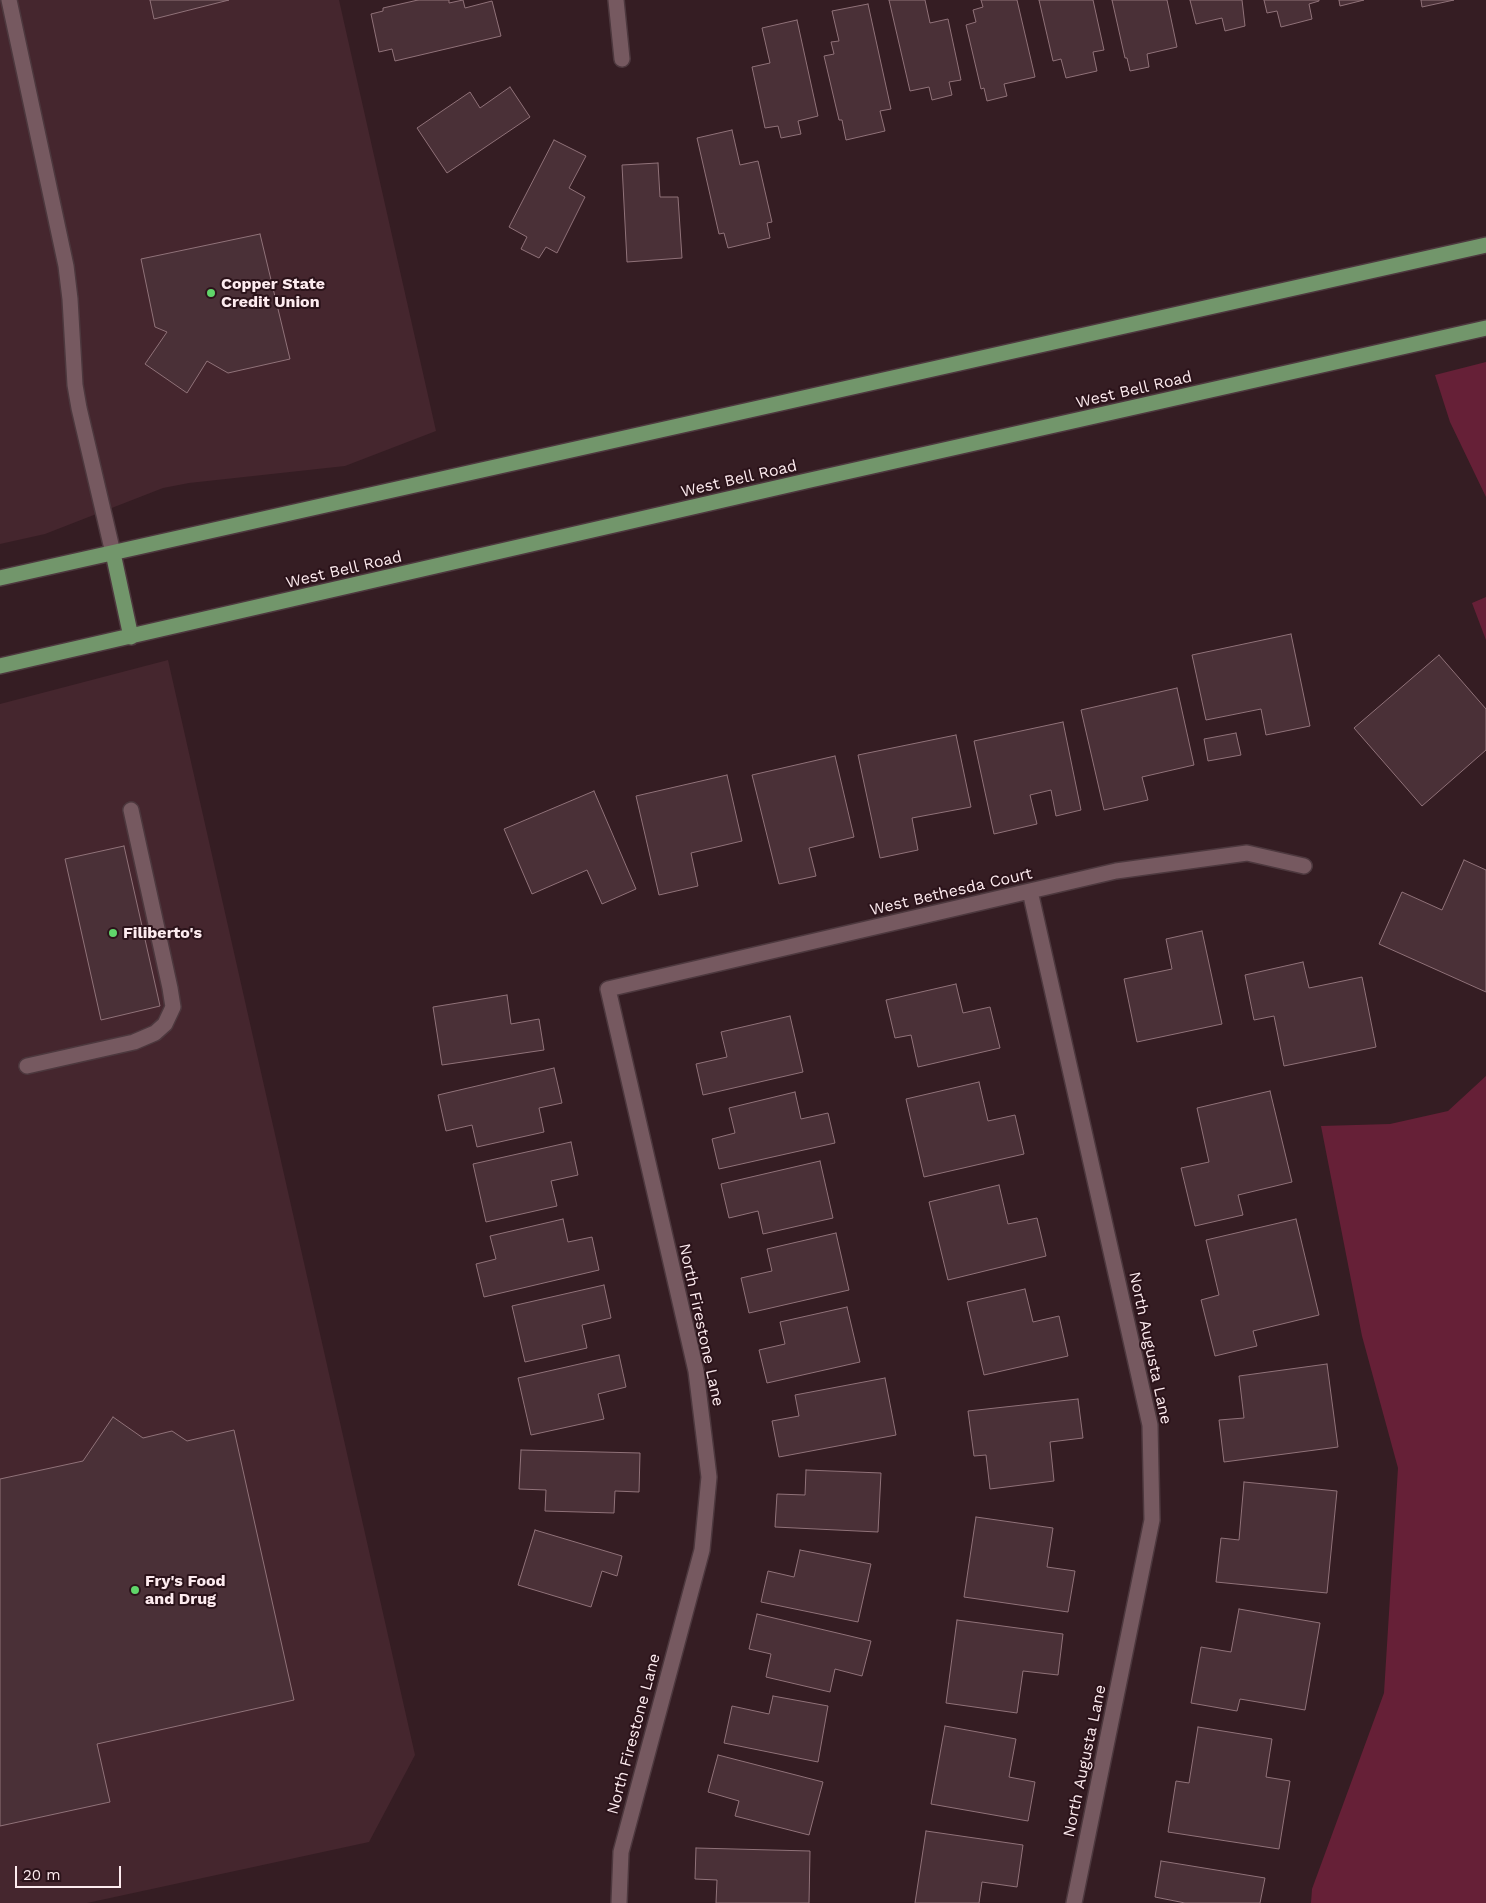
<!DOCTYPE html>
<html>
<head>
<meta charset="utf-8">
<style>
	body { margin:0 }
	#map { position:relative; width:1486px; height:1903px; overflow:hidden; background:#351d23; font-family:"Work Sans",sans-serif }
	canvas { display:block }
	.scale { position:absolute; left:15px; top:1866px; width:106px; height:22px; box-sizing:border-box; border:2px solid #fdebef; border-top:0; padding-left:6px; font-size:15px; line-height:18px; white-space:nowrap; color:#fdebef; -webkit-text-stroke:4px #2b131a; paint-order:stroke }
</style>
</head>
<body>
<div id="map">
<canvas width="1486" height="1903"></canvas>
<div class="scale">20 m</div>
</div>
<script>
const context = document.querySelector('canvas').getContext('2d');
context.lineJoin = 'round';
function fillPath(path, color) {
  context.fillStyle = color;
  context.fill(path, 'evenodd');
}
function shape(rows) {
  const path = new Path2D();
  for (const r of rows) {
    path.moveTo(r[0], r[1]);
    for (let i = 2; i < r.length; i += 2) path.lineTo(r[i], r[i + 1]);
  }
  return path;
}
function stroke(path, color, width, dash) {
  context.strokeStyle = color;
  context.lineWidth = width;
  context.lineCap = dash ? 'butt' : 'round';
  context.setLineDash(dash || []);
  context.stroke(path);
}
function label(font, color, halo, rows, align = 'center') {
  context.font = font + ' "Work Sans",sans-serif';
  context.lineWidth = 4;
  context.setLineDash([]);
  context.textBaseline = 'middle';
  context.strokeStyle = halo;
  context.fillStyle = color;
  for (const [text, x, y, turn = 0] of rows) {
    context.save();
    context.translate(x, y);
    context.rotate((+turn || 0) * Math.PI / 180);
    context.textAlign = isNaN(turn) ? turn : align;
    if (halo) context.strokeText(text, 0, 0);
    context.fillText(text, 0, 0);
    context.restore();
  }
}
fillPath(shape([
	[0,0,339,0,436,431,345,466,189,483,163,488,45,534,0,544],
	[168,660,415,1755,369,1842,87,1903,0,1903,0,704]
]), '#45262e');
fillPath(shape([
	[1486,362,1486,497,1450,422,1435,375],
	[1486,597,1486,640,1472,603],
	[1486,1076,1486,1903,1311,1903,1312,1889,1384,1693,1398,1468,1362,1336,1321,1126,1390,1124,1448,1111]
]), '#662037');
const building = shape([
	[150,0,229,0,154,19,150,0],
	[418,0,449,0,449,3,463,0,465,8,492,1,501,36,395,61,392,49,379,52,371,14,383,11,383,8,418,0],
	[889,0,925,0,930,23,948,19,961,80,949,82,952,95,932,100,929,87,910,91,889,0],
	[981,0,1017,0,1035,77,1004,84,1007,96,987,101,984,88,981,89,966,25,976,22,973,10,983,7,981,0],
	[1039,0,1093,0,1104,50,1093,52,1097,71,1066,78,1061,59,1053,61,1039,0],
	[1112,0,1167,0,1177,47,1147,54,1149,67,1130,71,1127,58,1125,58,1112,0],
	[1190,0,1242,0,1245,26,1225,31,1222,18,1196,24,1190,0],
	[1264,0,1319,0,1319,1,1309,4,1312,19,1281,27,1277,11,1267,13,1264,0],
	[1339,0,1364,0,1340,6,1339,0],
	[1421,0,1454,0,1422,7,1421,0],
	[868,4,891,109,880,111,885,131,846,140,842,120,839,120,824,56,834,54,831,42,839,41,832,11,868,4],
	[797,20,818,116,798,121,801,134,781,138,778,126,765,128,752,67,770,63,762,28,797,20],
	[510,87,530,117,447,173,417,128,470,92,480,108,510,87],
	[732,130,740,165,758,161,772,222,767,223,770,238,728,248,724,233,719,234,697,138,732,130],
	[554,140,586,156,569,188,585,197,557,253,546,247,539,258,521,249,527,237,509,227,554,140],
	[658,163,660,197,678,197,682,258,627,262,622,165,658,163],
	[260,234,290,359,228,373,207,361,187,393,145,364,167,332,155,327,141,259,260,234],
	[1291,634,1310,726,1266,735,1261,709,1206,720,1192,655,1291,634],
	[1439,655,1486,709,1486,750,1422,806,1354,728,1439,655],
	[1177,688,1194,765,1142,777,1148,800,1104,810,1081,710,1177,688],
	[1063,722,1081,810,1056,816,1051,790,1030,795,1037,824,994,834,974,741,1063,722],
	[1236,733,1241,755,1208,761,1204,739,1236,733],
	[956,735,971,807,912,818,918,850,880,858,858,755,956,735],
	[835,756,854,837,809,848,816,876,779,884,752,775,835,756],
	[727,775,742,841,691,853,698,886,659,895,636,796,727,775],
	[594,791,636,889,602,904,587,870,532,894,504,829,594,791],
	[124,846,160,1006,101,1020,65,859,124,846],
	[1464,860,1486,870,1486,992,1379,944,1402,892,1442,910,1464,860],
	[1202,931,1222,1024,1137,1042,1124,979,1172,969,1166,939,1202,931],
	[1303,962,1309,988,1362,977,1376,1047,1284,1066,1274,1016,1254,1020,1245,975,1303,962],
	[956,984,963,1013,990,1007,1000,1048,918,1067,911,1035,895,1038,886,1000,956,984],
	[507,995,511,1024,539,1019,544,1050,442,1065,433,1007,507,995],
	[790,1016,803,1072,703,1095,696,1064,727,1057,721,1032,790,1016],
	[554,1068,562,1103,539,1108,544,1132,477,1147,472,1125,446,1131,438,1095,554,1068],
	[979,1082,988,1121,1015,1115,1024,1154,924,1177,906,1099,979,1082],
	[1270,1091,1292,1182,1238,1195,1243,1215,1195,1226,1181,1168,1209,1162,1197,1108,1270,1091],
	[795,1092,801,1119,828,1113,835,1143,719,1169,712,1139,735,1133,729,1108,795,1092],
	[571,1142,578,1175,551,1181,557,1206,486,1222,473,1164,571,1142],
	[820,1161,833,1218,763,1234,758,1211,729,1218,721,1184,820,1161],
	[999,1185,1008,1224,1037,1218,1046,1256,948,1280,929,1202,999,1185],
	[563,1219,568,1242,592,1237,599,1270,484,1297,476,1264,496,1259,490,1236,563,1219],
	[1296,1219,1319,1315,1253,1331,1257,1346,1215,1356,1201,1300,1219,1295,1206,1240,1296,1219],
	[836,1233,849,1290,749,1313,741,1278,772,1271,767,1249,836,1233],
	[604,1285,611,1318,582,1325,587,1348,525,1362,512,1306,604,1285],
	[1025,1289,1033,1322,1059,1316,1068,1356,984,1375,967,1302,1025,1289],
	[847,1307,860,1362,767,1383,759,1350,785,1344,780,1322,847,1307],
	[619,1355,626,1387,598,1394,604,1419,531,1435,518,1378,619,1355],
	[1327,1364,1338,1447,1224,1462,1219,1420,1244,1418,1239,1376,1327,1364],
	[885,1378,896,1435,779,1457,772,1421,799,1416,795,1395,885,1378],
	[1078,1399,1083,1438,1050,1442,1054,1481,990,1489,986,1455,974,1456,968,1411,1078,1399],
	[113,1417,143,1438,172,1431,187,1441,234,1430,294,1700,97,1744,110,1802,0,1826,0,1479,83,1461,113,1417],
	[521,1450,640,1453,639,1492,615,1491,614,1513,545,1511,546,1490,519,1489,521,1450],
	[806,1470,881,1473,878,1532,775,1527,777,1494,805,1495,806,1470],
	[1244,1482,1337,1491,1327,1593,1216,1582,1221,1538,1239,1540,1244,1482],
	[976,1517,1053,1528,1047,1567,1075,1571,1068,1612,964,1597,976,1517],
	[535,1530,622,1556,617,1576,602,1571,591,1607,518,1585,535,1530],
	[800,1550,871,1564,858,1622,761,1602,768,1571,794,1577,800,1550],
	[1239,1609,1320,1623,1305,1710,1240,1699,1237,1711,1191,1703,1201,1647,1231,1652,1239,1609],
	[757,1614,871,1641,862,1676,835,1669,830,1692,766,1677,771,1654,749,1649,757,1614],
	[957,1620,1063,1634,1058,1675,1023,1671,1017,1713,946,1703,957,1620],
	[773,1696,828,1706,818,1762,724,1743,732,1706,769,1714,773,1696],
	[945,1726,1016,1739,1009,1777,1035,1782,1028,1821,931,1804,945,1726],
	[1198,1727,1272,1739,1266,1777,1290,1781,1279,1849,1168,1832,1176,1781,1189,1783,1198,1727],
	[718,1755,823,1782,809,1835,735,1816,739,1801,708,1792,718,1755],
	[926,1831,1023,1845,1017,1887,982,1882,979,1903,915,1903,926,1831],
	[696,1848,810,1851,809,1903,716,1903,717,1880,695,1879,696,1848],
	[1161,1861,1265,1878,1260,1903,1185,1903,1155,1897,1161,1861]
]);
fillPath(building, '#4a3037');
stroke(building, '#907279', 1);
const lane = shape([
	[9,0,66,266,70,299,75,385,79,408,113,553],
	[27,1066,134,1042,155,1033,165,1024,173,1007,170,988,131,810]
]);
const street = shape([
	[616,0,622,59],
	[1030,891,1150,1425,1152,1520,1074,1903],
	[619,1903,621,1852,702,1550,709,1477,696,1371,608,989,1116,871,1247,853,1304,866]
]);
const primary = shape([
	[113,553,131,637],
	[0,578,1486,245],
	[0,666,806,481,1486,328]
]);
stroke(lane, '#4d383e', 18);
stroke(street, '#4d383e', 18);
stroke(primary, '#4d383e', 18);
stroke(lane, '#765960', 15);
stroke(street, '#765960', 15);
stroke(primary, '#72966b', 15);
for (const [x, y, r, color] of [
	[211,293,5,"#60d56a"],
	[113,933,5,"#60d56a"],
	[135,1590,5,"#60d56a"]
]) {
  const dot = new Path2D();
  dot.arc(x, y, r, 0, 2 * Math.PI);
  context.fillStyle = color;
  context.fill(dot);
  stroke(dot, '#2b131a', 2);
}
label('bold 16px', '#fdebef', '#2b131a', [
	["Copper State",221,284],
	["Credit Union",221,302],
	["Filiberto's",123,933],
	["Fry's Food",145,1581],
	["and Drug",145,1599]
], 'left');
label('16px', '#fdebef', '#2b131a', [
	["West Bell Road",1134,390,-13],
	["West Bell Road",739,479,-13],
	["West Bell Road",344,570,-13],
	["West Bethesda Court",951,892,-13],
	["North Firestone Lane",701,1325,78],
	["North Augusta Lane",1150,1348,78],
	["North Firestone Lane",634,1734,-75],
	["North Augusta Lane",1085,1761,-78]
]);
</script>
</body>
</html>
